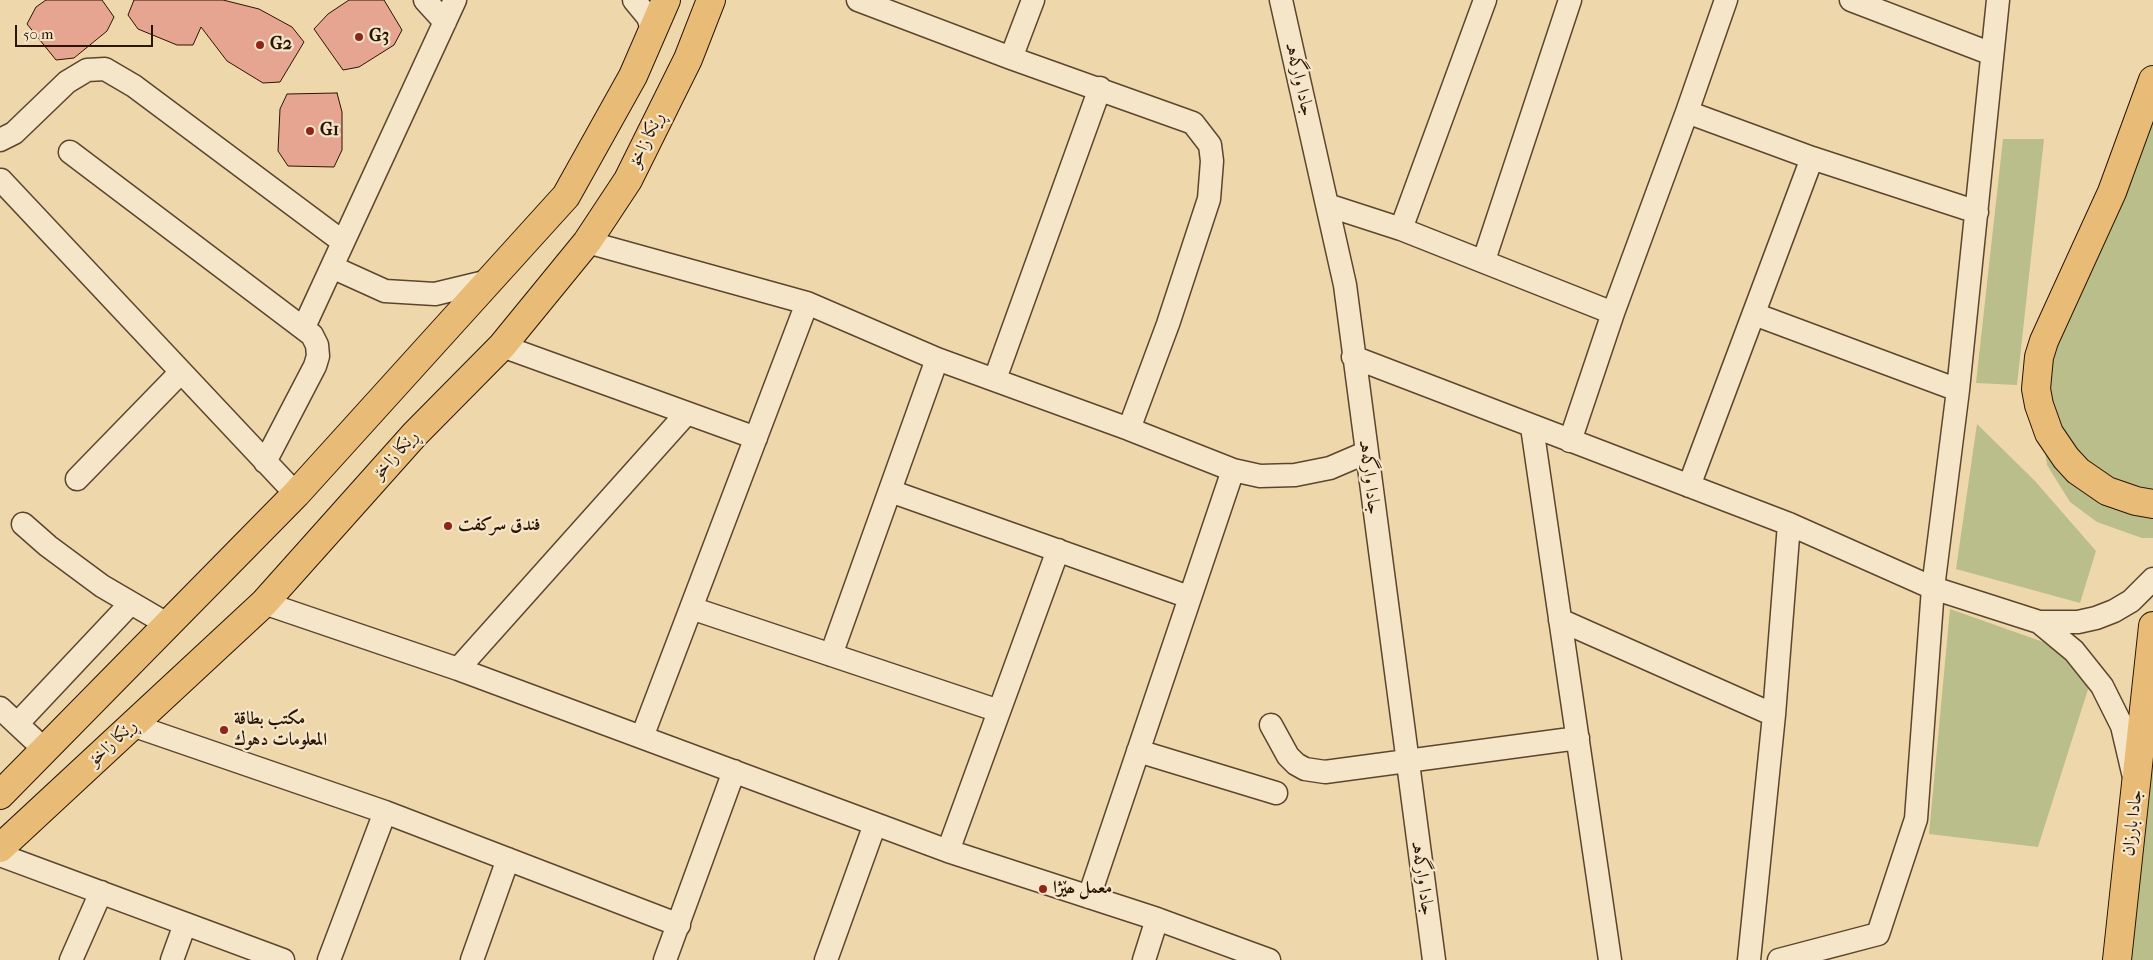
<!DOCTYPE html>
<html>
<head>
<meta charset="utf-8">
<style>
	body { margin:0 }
	#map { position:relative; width:2153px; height:960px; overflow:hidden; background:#efd7ac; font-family:"IM FELL French Canon",serif }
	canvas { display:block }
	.scale { position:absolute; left:15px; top:25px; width:138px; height:22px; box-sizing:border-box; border:2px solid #2a1503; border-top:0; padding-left:6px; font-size:15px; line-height:18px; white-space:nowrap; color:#2a1503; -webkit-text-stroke:4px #f5e5c9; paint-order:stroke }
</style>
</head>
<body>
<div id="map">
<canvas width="2153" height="960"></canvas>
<div class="scale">50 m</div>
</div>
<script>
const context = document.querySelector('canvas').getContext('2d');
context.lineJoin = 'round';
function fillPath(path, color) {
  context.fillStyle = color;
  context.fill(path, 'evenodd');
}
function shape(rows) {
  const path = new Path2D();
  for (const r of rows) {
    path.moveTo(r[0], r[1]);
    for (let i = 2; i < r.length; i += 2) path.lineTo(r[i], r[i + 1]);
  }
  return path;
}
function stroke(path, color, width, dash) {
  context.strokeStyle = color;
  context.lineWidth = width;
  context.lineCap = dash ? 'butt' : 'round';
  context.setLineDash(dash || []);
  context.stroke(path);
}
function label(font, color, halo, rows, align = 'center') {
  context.font = font + ' "IM FELL French Canon",Amiri,serif';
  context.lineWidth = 4.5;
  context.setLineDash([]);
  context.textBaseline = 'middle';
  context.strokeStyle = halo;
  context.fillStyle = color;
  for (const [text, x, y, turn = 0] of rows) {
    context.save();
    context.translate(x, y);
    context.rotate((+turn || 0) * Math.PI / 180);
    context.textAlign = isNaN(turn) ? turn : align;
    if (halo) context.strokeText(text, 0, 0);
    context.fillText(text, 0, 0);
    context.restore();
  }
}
fillPath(shape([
	[2153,83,2153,538,2142,538,2097,522,2070,502,2047,465,2040,416,2056,329],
	[2003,139,2044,139,2017,385,1976,383],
	[1977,424,2035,481,2096,551,2080,603,1956,569],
	[1950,609,2097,661,2038,847,1929,834],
	[2153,764,2153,960,2130,960]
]), '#b9be8a');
const building = shape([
	[46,0,102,0,114,17,107,31,74,58,56,60,27,24,36,7,46,0],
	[134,0,223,0,259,9,292,27,304,42,280,82,263,83,227,61,201,27,193,45,177,45,138,29,128,15,134,0],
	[349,0,384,0,402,30,394,45,359,67,343,70,314,29,328,14,349,0],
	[337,93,342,112,342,150,334,167,288,166,278,151,280,109,287,94,337,93]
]);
fillPath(building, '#e6a590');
stroke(building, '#2a1503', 1);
const minor = shape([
	[425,0,445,22],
	[634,0,648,17,653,32],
	[858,0,1011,58,1193,123,1210,145,1212,161,1209,199,1168,324,1129,429],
	[1281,0,1345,285,1434,960],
	[1851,0,1992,54],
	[1011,58,1033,0],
	[1687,112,1812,158,1977,212],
	[0,140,14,133,67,82,87,70,105,69,134,86,343,242],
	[70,152,312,335,317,345,318,356,315,366,265,462],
	[1,180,296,494],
	[1327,205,1401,229,1613,313],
	[1401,229,1485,0],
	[587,242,807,303,937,359,1129,429,1233,470,1260,476,1295,475,1330,468,1365,453],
	[1484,260,1570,0],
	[332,267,385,291,435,294,489,281],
	[1754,314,1958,390],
	[304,327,455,0],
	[502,346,756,438],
	[1353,357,1789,524,1933,588,2039,622,2078,622,2096,618,2114,611,2131,601,2153,579],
	[995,379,1100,88],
	[1532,427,1610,960],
	[1570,441,1613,313,1687,112,1726,0],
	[77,479,181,372],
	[1689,486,1812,158],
	[890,491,1189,597],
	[23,524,48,546,102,586,167,624],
	[264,603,458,669,948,851,1157,919,1269,960],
	[691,608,999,711],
	[1560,620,1774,715],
	[2039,622,2074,651,2102,686,2122,726,2133,773],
	[831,655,937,359],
	[458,669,686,414],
	[0,708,45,750],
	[17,724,130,604],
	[132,725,385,812,679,925],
	[1271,725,1288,756,1296,764,1305,769,1325,772,1578,738],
	[642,737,807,303],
	[1138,751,1276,793],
	[948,851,1058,550],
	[0,855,283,960],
	[1089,897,1233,470],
	[71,960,101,892],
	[172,960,185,924],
	[329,960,385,812],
	[472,960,508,859],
	[665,960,734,771],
	[826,960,875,824],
	[1144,960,1157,919],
	[1749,960,1774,715,1789,524],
	[1779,960,1878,934,1916,819,1933,588,1958,390,1998,0]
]);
const highway = shape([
	[2153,80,2112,192,2044,341,2039,357,2036,389,2039,405,2049,433,2066,458,2078,471,2107,491,2136,501,2153,504],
	[0,795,296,494,566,196,633,76,666,0],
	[0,848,264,603,415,434,502,346,587,242,628,180,688,59,711,0],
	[2117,960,2153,626]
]);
stroke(minor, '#5b462d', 25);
stroke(highway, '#2a1503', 30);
stroke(minor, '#f5e5c9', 22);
stroke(highway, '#e8bc76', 28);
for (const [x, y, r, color] of [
	[359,37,5,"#8f2418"],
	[260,45,5,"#8f2418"],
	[310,131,5,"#8f2418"],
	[448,526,5,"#8f2418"],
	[224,730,5,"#8f2418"],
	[1043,889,5,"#8f2418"]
]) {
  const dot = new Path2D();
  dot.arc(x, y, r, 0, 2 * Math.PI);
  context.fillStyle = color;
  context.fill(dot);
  stroke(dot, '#f5e5c9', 2);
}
label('bold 18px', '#2a1503', '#f5e5c9', [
	["G3",369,37],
	["G2",270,45],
	["G1",320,131],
	["فندق سركفت",458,526],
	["مكتب بطاقة",234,720],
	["المعلومات دهوك",234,741],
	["معمل ھێژا",1053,889]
], 'left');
label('18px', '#2a1503', '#f5e5c9', [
	["جادا وارگه‌هـ",1299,80,77],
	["ڕێکا زاخۆ",647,140,-64],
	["ڕێکا زاخۆ",396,455,-48],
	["جادا وارگه‌هـ",1369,478,83],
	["ڕێکا زاخۆ",113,743,-43],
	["جادا بارزان",2133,823,-83],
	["جادا وارگه‌هـ",1422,879,82]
]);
</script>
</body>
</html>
